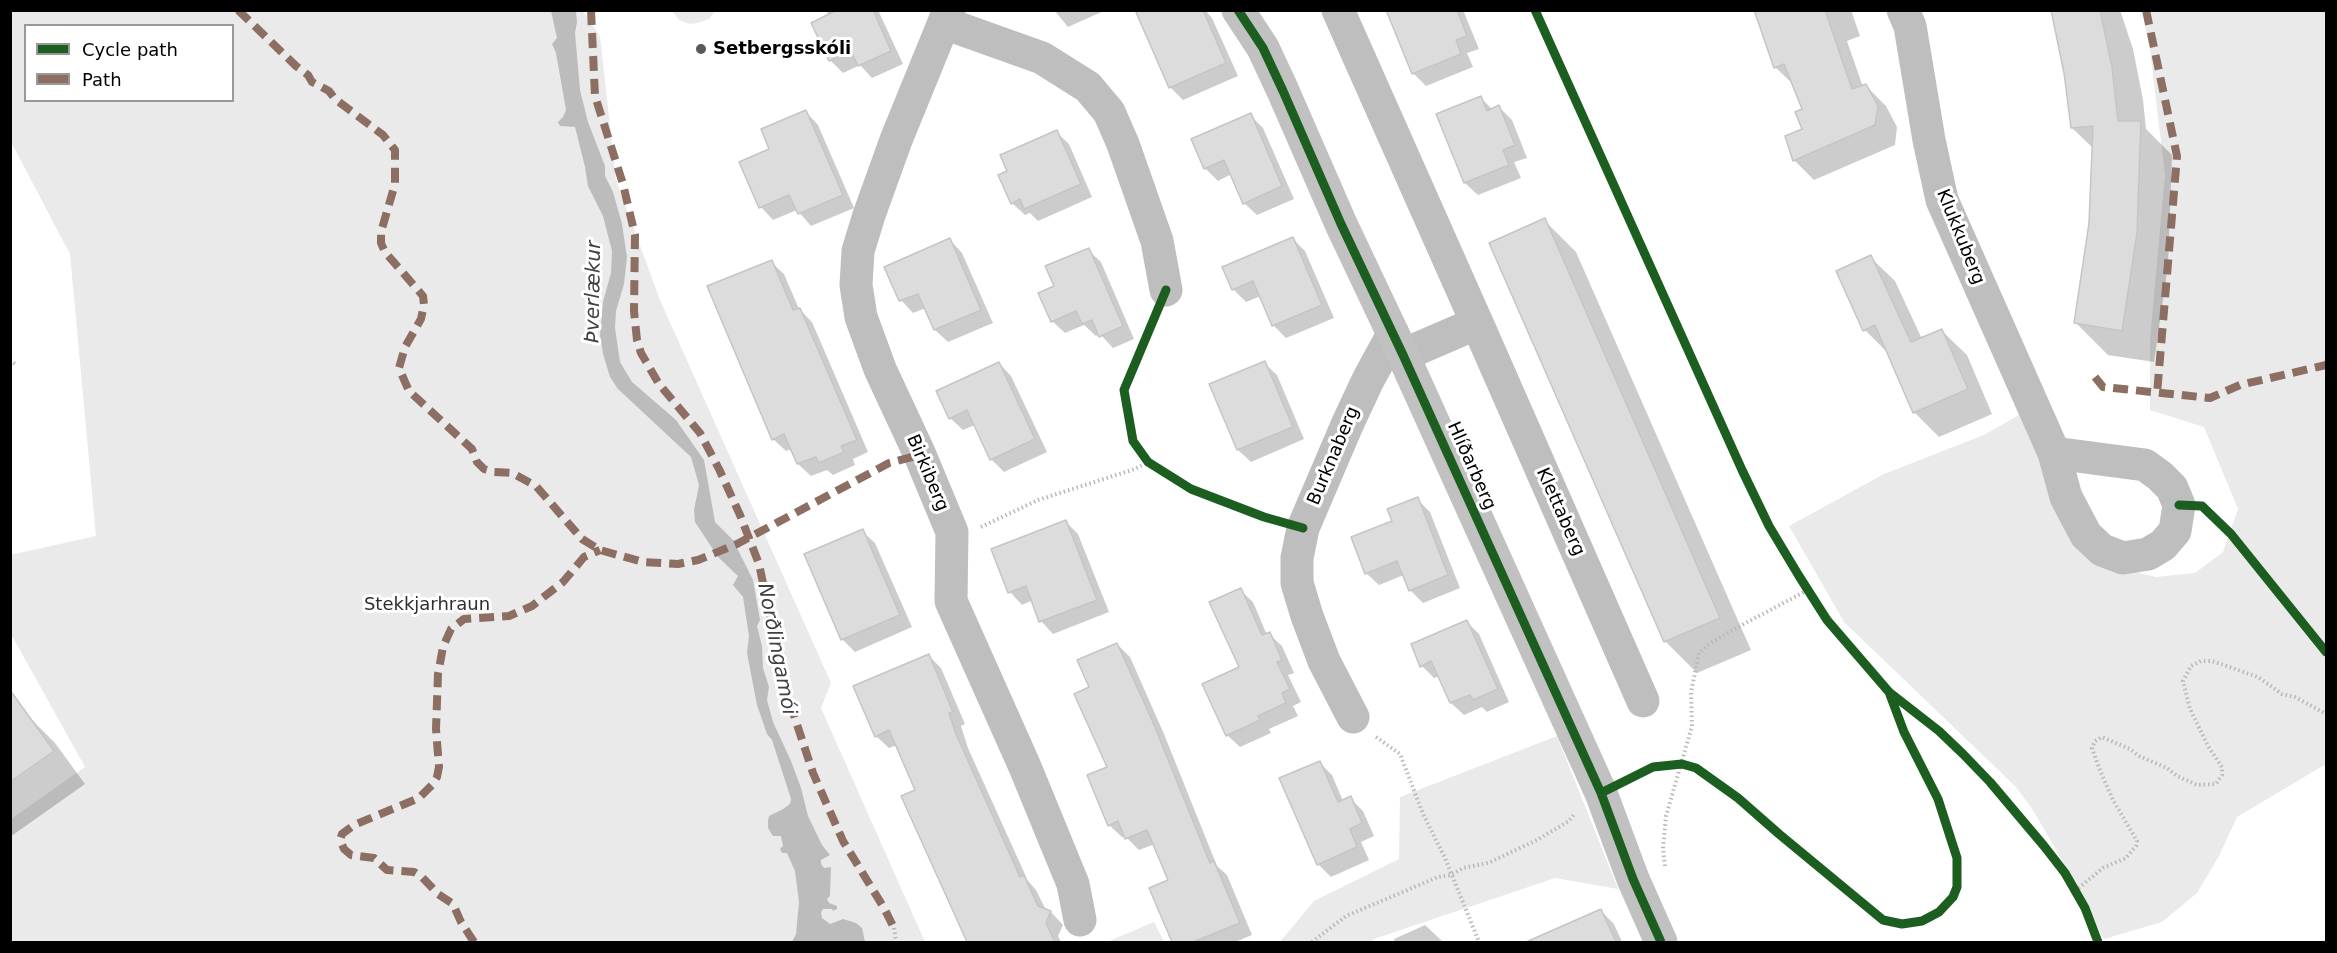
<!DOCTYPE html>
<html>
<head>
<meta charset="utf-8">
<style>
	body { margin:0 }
	#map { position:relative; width:2337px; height:953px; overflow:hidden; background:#fff; font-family:"DejaVu Sans",sans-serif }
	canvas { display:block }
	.frame { position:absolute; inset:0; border:12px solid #000; pointer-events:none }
	.legend { position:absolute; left:24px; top:24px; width:210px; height:78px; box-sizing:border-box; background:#fff; border:2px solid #999; margin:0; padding:8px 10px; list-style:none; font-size:18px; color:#000 }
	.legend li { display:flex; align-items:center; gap:12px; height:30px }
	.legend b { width:30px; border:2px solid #999 }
</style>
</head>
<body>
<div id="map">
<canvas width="2337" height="953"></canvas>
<div class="frame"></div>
<ul class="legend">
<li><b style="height:8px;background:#1b5e20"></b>Cycle path</li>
<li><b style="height:8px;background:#8d6e63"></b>Path</li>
</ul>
</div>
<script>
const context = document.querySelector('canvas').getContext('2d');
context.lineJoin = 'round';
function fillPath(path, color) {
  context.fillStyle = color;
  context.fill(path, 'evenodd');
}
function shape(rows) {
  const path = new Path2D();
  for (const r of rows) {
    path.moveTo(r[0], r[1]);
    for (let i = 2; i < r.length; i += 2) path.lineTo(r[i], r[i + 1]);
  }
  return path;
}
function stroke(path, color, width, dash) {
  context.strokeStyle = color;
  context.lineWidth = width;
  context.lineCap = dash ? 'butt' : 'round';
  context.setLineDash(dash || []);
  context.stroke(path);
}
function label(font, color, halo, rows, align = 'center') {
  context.font = font + ' "DejaVu Sans",sans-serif';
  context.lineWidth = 6;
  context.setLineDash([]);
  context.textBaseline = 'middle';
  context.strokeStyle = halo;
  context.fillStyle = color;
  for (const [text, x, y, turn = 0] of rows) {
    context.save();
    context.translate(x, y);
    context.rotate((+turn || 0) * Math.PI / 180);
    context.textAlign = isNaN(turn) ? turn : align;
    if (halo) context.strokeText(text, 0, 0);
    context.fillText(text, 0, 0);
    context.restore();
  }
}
fillPath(shape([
	[11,11,583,11,600,36,616,180,660,300,831,683,821,708,925,942,11,942,11,819,85,767,11,634,10,555,96,536,70,254,11,142],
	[26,26,232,26,232,100,26,100],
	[672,11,715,11,709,19,698,23,690,24,679,20],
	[2142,11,2326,11,2326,764,2237,817,2219,856,2197,893,2162,922,2104,939,2069,872,2031,807,2015,786,1844,622,1789,526,1884,474,1984,435,2026,411,2091,561,2156,577,2195,573,2223,552,2238,509,2204,427,2150,410,2150,339,2165,175,2150,50],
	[1557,736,1618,889,1555,878,1374,939,1371,942,1280,942,1314,901,1399,859,1400,797],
	[1154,922,1164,942,1107,942]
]), '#eaeaea');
fillPath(shape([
	[551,11,576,11,577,22,575,33,580,90,588,122,605,166,605,176,613,192,622,224,627,257,624,284,616,311,615,328,620,362,632,382,676,420,704,460,715,522,733,540,753,580,760,620,757,626,762,646,763,668,769,687,767,700,773,722,791,761,801,788,808,816,822,845,830,855,821,860,821,864,824,868,831,867,830,896,827,899,829,903,837,906,837,909,833,911,832,909,823,909,821,912,822,918,830,924,843,919,856,923,862,928,865,942,792,942,796,934,799,902,795,871,787,853,782,853,780,849,783,846,781,836,773,836,768,828,768,821,769,816,783,809,790,804,791,799,772,740,767,734,757,705,747,653,749,636,743,597,733,585,738,576,718,557,695,522,694,510,699,485,691,457,618,389,610,377,603,354,600,335,603,302,611,273,612,251,603,216,588,186,585,167,575,127,560,126,558,122,563,117,566,110,556,53,552,44,557,38]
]), '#bcbcbc');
fillPath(shape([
	[826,10,878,10,903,64,872,78,860,65,843,73,830,60,813,24,829,16],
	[1054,10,1106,10,1068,27],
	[1186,10,1205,10,1212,18,1238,76,1183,100,1170,87],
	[1387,10,1463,10,1479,49,1467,53,1473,67,1426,86,1413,73],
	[1756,10,1851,10,1860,36,1847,41,1863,87,1866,86,1886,106,1897,127,1895,145,1814,180,1794,160,1804,130,1804,110,1795,86,1775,67],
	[2052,10,2120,10,2133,49,2143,100,2146,129,2172,155,2168,265,2154,362,2108,355,2076,323,2091,223,2094,149,2072,128,2066,72],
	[1481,98,1493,110,1499,107,1512,120,1527,158,1514,162,1521,178,1478,195,1465,183,1438,115],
	[806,112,818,125,854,208,811,226,797,210,773,220,761,207,741,162,771,149],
	[1250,115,1263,128,1294,199,1257,215,1244,203,1232,174,1218,181,1205,168],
	[1056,132,1069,144,1092,197,1038,221,1030,213,1025,215,1012,203],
	[1544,220,1576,252,1751,650,1697,673,1665,641],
	[1293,239,1305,251,1334,318,1286,338,1273,325,1261,296,1246,302,1233,289],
	[950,240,962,253,993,323,948,342,935,330,926,308,913,313,901,300,886,268],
	[1088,250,1101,262,1134,339,1113,348,1100,334,1096,336,1084,325,1065,333,1052,321,1056,287],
	[1870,257,1895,281,1922,339,1942,331,1967,355,1992,414,1939,437,1914,412,1889,354,1865,330],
	[771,262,784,274,799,309,812,322,868,452,853,459,855,465,833,475,827,470,811,476,798,464,792,449,786,451,773,439],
	[999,363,1011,376,1047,452,1004,472,991,459,975,425,963,430,950,418],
	[1264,363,1277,375,1304,439,1251,462,1238,450,1211,385],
	[1417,499,1430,512,1460,588,1423,603,1410,590,1404,575,1379,585,1366,573,1394,522],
	[1066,522,1078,534,1109,612,1053,634,1041,621,1033,600,1022,605,1010,592],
	[862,531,875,543,912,627,855,652,842,639],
	[1240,590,1253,602,1267,635,1269,634,1282,646,1294,673,1288,675,1301,702,1293,706,1298,716,1269,729,1271,733,1240,747,1227,735,1241,668],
	[1467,622,1479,634,1509,702,1487,712,1482,707,1464,715,1451,703,1440,676,1434,678,1422,666],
	[1117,644,1130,657,1164,734,1217,866,1227,875,1252,935,1235,942,1173,942,1151,889,1170,881,1155,844,1139,850,1125,836,1122,837,1109,825,1109,768,1091,688],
	[928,655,941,668,965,724,961,726,968,748,1028,881,1036,890,1046,910,1051,912,1063,925,1058,936,1061,942,969,942,903,797,917,791,897,745,889,748,876,736],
	[23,711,55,743,85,784,10,837,10,720],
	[1319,762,1332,775,1343,801,1350,798,1363,811,1374,836,1361,842,1369,860,1331,877,1318,864],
	[1601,911,1614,924,1622,942,1532,942],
	[1425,925,1443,942,1395,942,1394,939]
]), '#0003');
const building = shape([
	[837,10,873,10,891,51,858,66,851,51,829,61,811,23,837,10],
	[1135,10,1203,10,1226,63,1169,88,1135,10],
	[1386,10,1457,10,1467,36,1456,40,1461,54,1412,74,1386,10],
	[1754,10,1825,10,1852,89,1866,84,1878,106,1875,125,1793,161,1785,136,1802,129,1795,112,1802,109,1784,64,1774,68,1754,10],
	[2051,10,2100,10,2112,67,2118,121,2141,121,2137,233,2122,331,2074,323,2089,223,2093,126,2071,128,2064,73,2051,10],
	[1481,96,1487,111,1499,105,1515,145,1503,150,1509,165,1464,183,1436,114,1481,96],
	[806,110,843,195,798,214,789,195,759,208,739,162,769,149,761,129,806,110],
	[1251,113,1282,186,1243,204,1224,160,1204,169,1191,139,1251,113],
	[1057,130,1081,184,1024,209,1020,199,1011,204,998,175,1007,171,1000,155,1057,130],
	[1545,218,1720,618,1664,642,1489,243,1545,218],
	[1293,237,1322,305,1272,326,1253,281,1232,290,1222,267,1293,237],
	[950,238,981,310,934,330,918,294,899,301,884,267,950,238],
	[1089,248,1123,326,1099,337,1092,320,1082,324,1076,311,1051,322,1038,293,1054,286,1045,266,1089,248],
	[1871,255,1911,342,1942,329,1968,389,1913,413,1875,325,1863,331,1836,271,1871,255],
	[772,260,793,310,800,308,857,440,841,446,844,452,819,463,816,457,797,464,784,434,772,440,707,286,772,260],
	[1265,361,1293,427,1237,450,1209,384,1265,361],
	[999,362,1035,439,990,460,967,410,949,419,936,391,999,362],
	[1418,497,1448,575,1409,591,1397,561,1365,574,1351,537,1392,521,1387,509,1418,497],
	[1066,520,1097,600,1039,622,1026,586,1008,593,991,549,1066,520],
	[863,529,900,615,841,640,804,554,863,529],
	[1241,588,1262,635,1270,632,1282,660,1277,662,1290,689,1282,693,1286,703,1258,716,1260,720,1226,736,1202,684,1239,667,1209,602,1241,588],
	[1467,620,1498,689,1473,700,1470,695,1450,703,1431,661,1420,667,1411,644,1467,620],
	[1117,643,1152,720,1210,863,1214,861,1240,923,1193,942,1172,942,1149,888,1168,880,1147,830,1125,839,1118,821,1108,826,1087,775,1107,767,1074,694,1089,687,1077,660,1117,643],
	[929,654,953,712,949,713,956,734,1020,877,1024,875,1038,906,1051,911,1046,923,1055,942,967,942,901,796,915,790,889,730,875,737,853,686,929,654],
	[10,690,54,751,10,782,10,690],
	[1320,761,1338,802,1351,796,1362,823,1350,829,1357,847,1317,865,1279,778,1320,761],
	[1601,909,1616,942,1526,942,1601,909]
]);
fillPath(building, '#dcdcdc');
stroke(building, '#c5c5c5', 1.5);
stroke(shape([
	[10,360,15,364],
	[981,527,1038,500,1135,469,1148,462],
	[1376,737,1400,754,1423,814,1445,858,1479,942],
	[1665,866,1663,848,1666,816,1692,726,1691,692,1699,653,1709,644,1740,626,1808,590],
	[2075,891,2103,868,2126,858,2136,846,2137,841,2113,800,2099,768,2092,748,2095,741,2102,737,2130,749,2139,756,2167,768,2177,776,2197,785,2216,784,2222,775,2222,767,2208,746,2190,709,2183,681,2191,666,2201,661,2212,661,2258,677,2282,694,2295,697,2326,714],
	[894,928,896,942],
	[1312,942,1346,916,1438,877,1451,875,1463,868,1488,863,1537,840,1569,821,1575,813]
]), '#b8b8b8', 4, [1.5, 3]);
stroke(shape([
	[949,10,896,140,869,215,858,251,856,285,861,317,880,369,920,455,952,532,951,601,1025,767,1073,884,1080,920],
	[1338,10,1477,323,1403,355],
	[1903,10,1910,26,1929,140,1942,200,2054,453,2066,497,2086,535,2102,550,2123,558,2148,554,2163,545,2175,531,2179,505,2172,488,2160,476,2145,465,2054,453],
	[944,23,1042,58,1088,87,1109,112,1123,144,1157,241,1166,290],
	[1477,323,1643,701],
	[1353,717,1324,661,1307,616,1297,583,1297,558,1303,528,1347,425,1368,380,1393,334]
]), '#bebebe', 33);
stroke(shape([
	[1238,10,1263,48,1283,91,1341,224,1403,355,1601,793,1633,879,1661,942]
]), '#c1c1c1', 33);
stroke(shape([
	[238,10,296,66,308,75,312,82,329,91,335,99,383,135,395,150,395,184,381,232,381,243,385,252,423,296,424,305,421,319,405,347,399,368,409,391,472,449,477,462,484,469,494,472,512,473,536,486,582,539,600,550,643,562,678,564,698,560,737,544,889,463,920,455],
	[591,10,595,96,623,184,635,235,634,311,637,340,641,353,659,384,700,433,719,469,740,515,759,564,785,688,813,773,843,841,884,908,894,928],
	[2146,10,2177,156,2157,394],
	[2095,377,2103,387,2210,398,2240,385,2326,365],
	[474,942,461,922,453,904,438,894,422,877,414,872,387,870,374,858,351,855,344,849,340,840,342,834,354,825,419,798,432,785,437,777,439,767,436,729,438,674,443,647,451,629,464,619,509,616,532,606,563,582,584,557,600,550]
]), '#8d6e63', 8, [15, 8]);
stroke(shape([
	[1238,10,1263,48,1283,91,1341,224,1403,355,1601,793,1633,879,1661,942],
	[1535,10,1742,470,1769,526,1799,576,1827,620,1889,692,1939,731,1963,754,1990,782,2044,846,2065,873,2085,908,2098,942],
	[1166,290,1124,390,1133,441,1148,462,1191,489,1264,517,1303,528],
	[2179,505,2202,506,2231,534,2326,652],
	[1601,793,1653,767,1682,764,1696,768,1738,798,1779,834,1883,920,1902,924,1922,921,1939,912,1953,897,1957,887,1957,858,1938,799,1904,732,1889,692]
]), '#1b5e20', 9);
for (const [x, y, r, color] of [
	[701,49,6,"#595959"]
]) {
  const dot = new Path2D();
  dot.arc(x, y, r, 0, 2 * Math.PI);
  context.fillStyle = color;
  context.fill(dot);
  stroke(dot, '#fff', 2);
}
label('bold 18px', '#000', '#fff', [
	["Setbergsskóli",713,49]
], 'left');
label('18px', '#000', '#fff', [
	["Klukkuberg",1960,237,68],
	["Burknaberg",1334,456,-67],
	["Hlíðarberg",1471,466,66],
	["Birkiberg",927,473,67],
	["Klettaberg",1560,512,66]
]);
label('18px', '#2f2f2f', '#fff', [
	["Stekkjarhraun",427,605]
]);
label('italic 20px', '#404040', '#fff', [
	["Þverlækur",594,292,-89],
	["Norðlingamói",776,649,79]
]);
</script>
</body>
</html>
